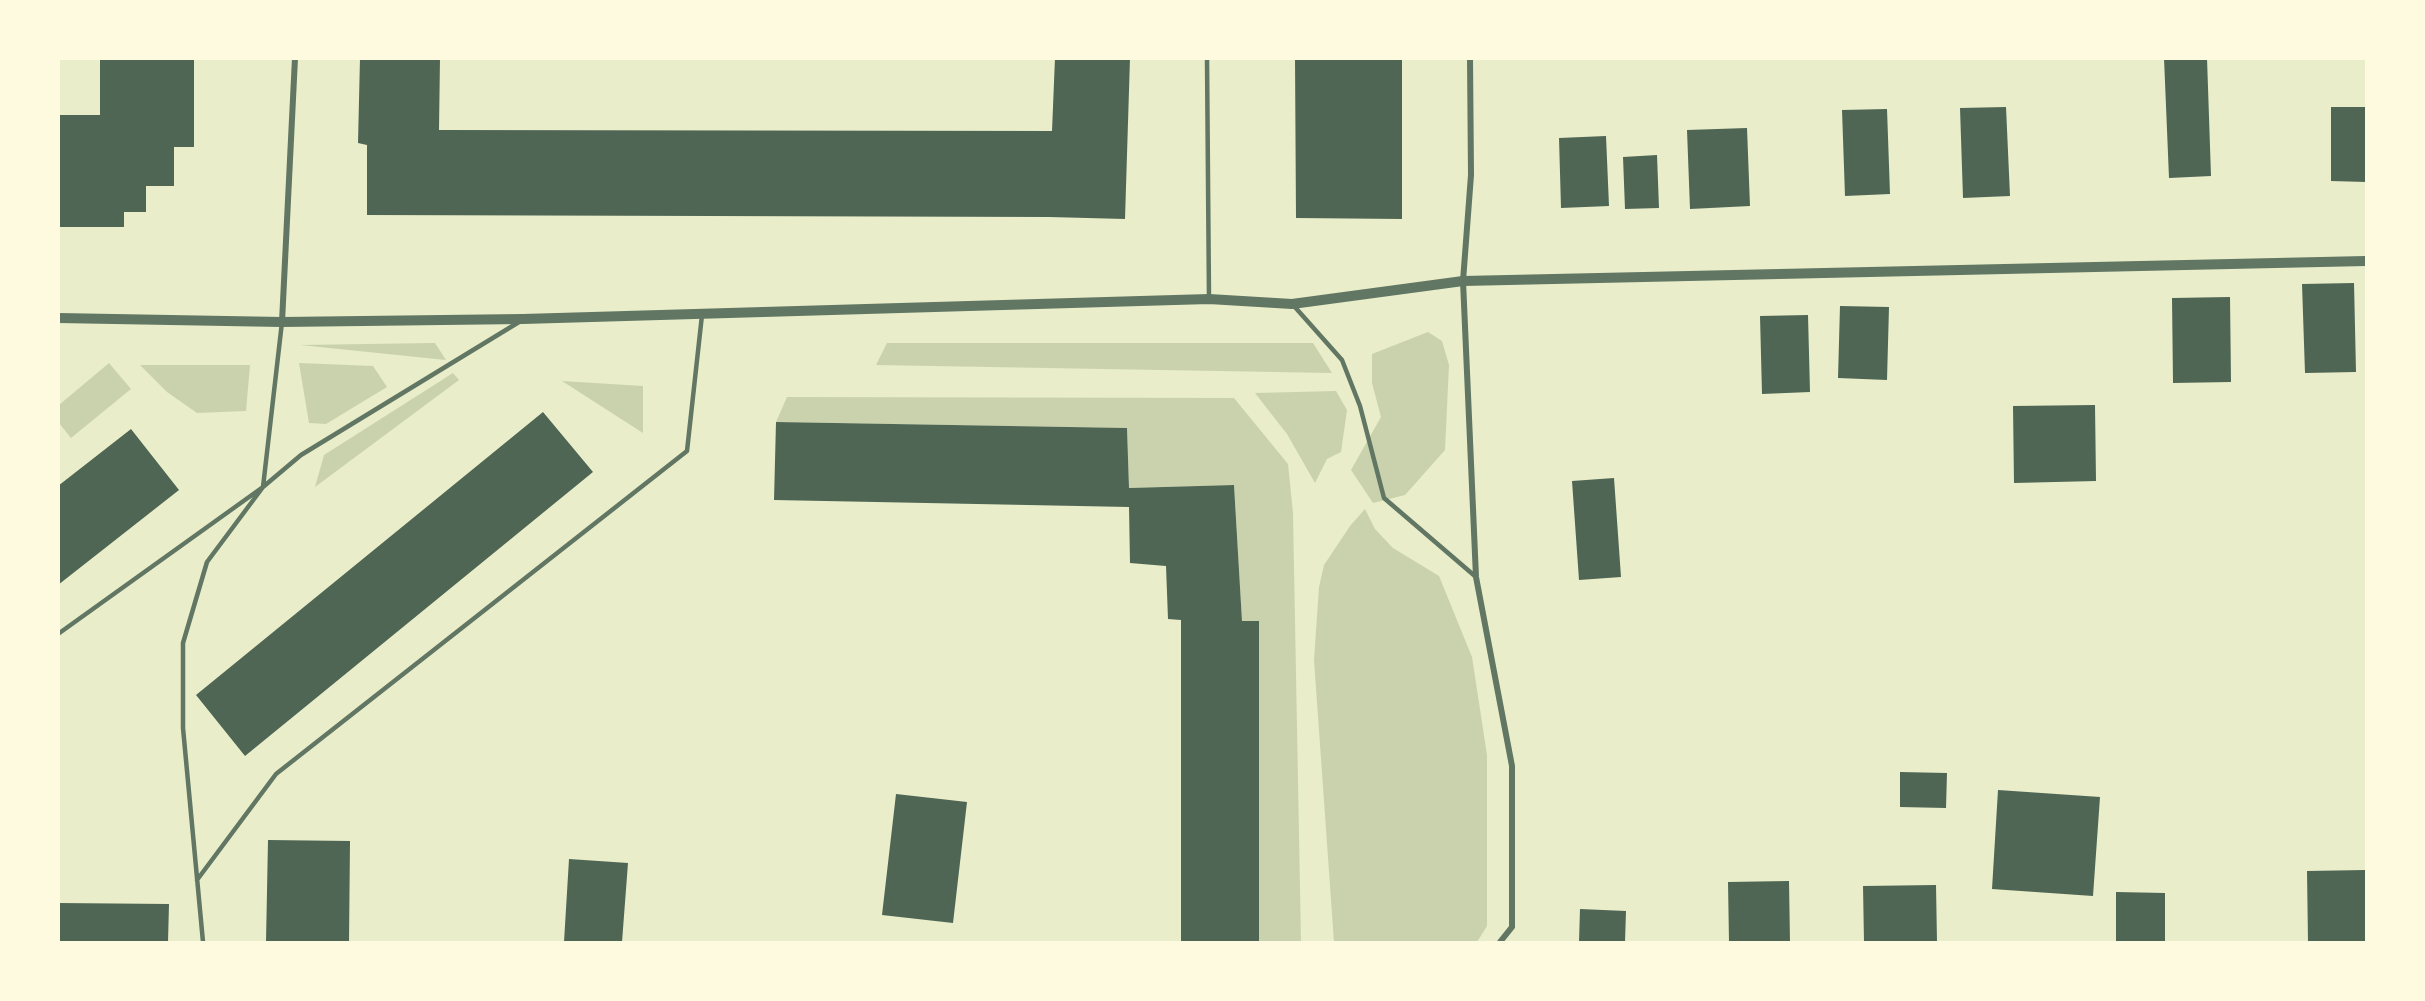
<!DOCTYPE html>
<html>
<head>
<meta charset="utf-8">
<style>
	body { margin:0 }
	#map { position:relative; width:2425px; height:1001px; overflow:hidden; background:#e9edc9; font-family:"Fira Sans Condensed",sans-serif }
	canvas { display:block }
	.frame { position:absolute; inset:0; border:60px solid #fefae0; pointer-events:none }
</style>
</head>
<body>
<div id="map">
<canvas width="2425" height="1001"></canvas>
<div class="frame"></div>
</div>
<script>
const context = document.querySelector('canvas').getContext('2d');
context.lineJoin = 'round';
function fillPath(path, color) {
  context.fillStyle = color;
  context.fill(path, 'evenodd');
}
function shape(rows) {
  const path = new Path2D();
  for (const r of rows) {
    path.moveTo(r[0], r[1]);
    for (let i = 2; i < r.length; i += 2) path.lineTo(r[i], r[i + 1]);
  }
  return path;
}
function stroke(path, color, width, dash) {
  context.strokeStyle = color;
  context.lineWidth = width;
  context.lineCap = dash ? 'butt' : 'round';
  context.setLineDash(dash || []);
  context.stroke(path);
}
fillPath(shape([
	[1428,332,1442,341,1449,365,1445,450,1405,495,1373,503,1351,470,1381,417,1372,383,1372,354],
	[435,343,446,360,300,345,434,343],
	[887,343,1313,343,1332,373,876,365],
	[109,363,131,389,71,438,59,423,59,405],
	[299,363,373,366,387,387,326,424,309,423],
	[140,365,250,365,246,411,197,413,167,392],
	[453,373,459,380,315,487,324,455],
	[562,381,643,386,643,433],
	[1336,391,1347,410,1341,452,1327,459,1315,483,1287,434,1255,393],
	[787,397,1234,398,1288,464,1293,513,1301,942,1259,942,1259,621,1242,621,1234,485,1129,488,1127,428,776,422],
	[1365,509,1375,529,1393,548,1439,576,1472,657,1487,755,1487,926,1477,942,1334,942,1314,660,1319,587,1324,565,1350,526]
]), '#cad2ad');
fillPath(shape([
	[100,58,194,58,194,147,174,147,174,186,146,186,146,212,124,212,124,227,58,227,58,115,100,115],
	[360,58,440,58,439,130,1052,131,1055,58,1130,58,1125,219,1049,217,367,215,367,145,358,143],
	[1295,58,1402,58,1402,219,1296,218],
	[2164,58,2207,58,2211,176,2169,178],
	[2006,107,2010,196,1963,198,1960,108],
	[2331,107,2366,107,2366,182,2331,181],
	[1887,109,1890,194,1845,196,1842,110],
	[1747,128,1750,206,1690,209,1687,130],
	[1606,136,1609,206,1561,208,1559,138],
	[1657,155,1659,208,1625,209,1623,157],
	[2354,283,2356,372,2305,373,2302,284],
	[2230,297,2231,382,2173,383,2172,298],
	[1840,306,1889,307,1887,380,1838,378],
	[1808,315,1810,392,1762,394,1760,316],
	[2095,405,2096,481,2014,483,2013,406],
	[543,412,593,472,245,756,196,695],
	[776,422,1127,428,1129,488,1234,485,1242,621,1259,621,1259,942,1181,942,1181,620,1168,619,1166,566,1130,563,1129,507,774,500],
	[131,429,179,490,58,585,58,486],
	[1614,478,1621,577,1579,580,1572,481],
	[1900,772,1947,773,1946,808,1900,807],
	[1998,790,2100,797,2093,896,1992,889],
	[896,794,967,802,953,923,882,915],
	[268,840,350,841,349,942,266,942],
	[569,859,628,863,622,942,564,942],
	[2365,870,2365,942,2308,942,2307,871],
	[1789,881,1790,942,1729,942,1728,882],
	[1936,885,1937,942,1864,942,1863,886],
	[2116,892,2165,893,2165,942,2116,942],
	[58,903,169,904,168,942,58,942],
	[1580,909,1626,911,1625,942,1579,942]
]), '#4f6655');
stroke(shape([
	[1207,58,1209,299],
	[1294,306,1342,360,1360,406,1384,498,1476,577],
	[58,634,263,487,282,322],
	[197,880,276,774,687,451,702,315],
	[203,942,183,728,183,643,207,562,263,487,301,455,519,322]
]), '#617663', 4.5);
stroke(shape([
	[1470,58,1471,175,1463,281,1476,577,1512,766,1512,927,1500,942],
	[282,322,295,58]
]), '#617663', 6);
stroke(shape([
	[58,318,282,322,523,319,1209,299,1292,304,1463,281,2366,261]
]), '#617663', 10);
</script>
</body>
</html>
